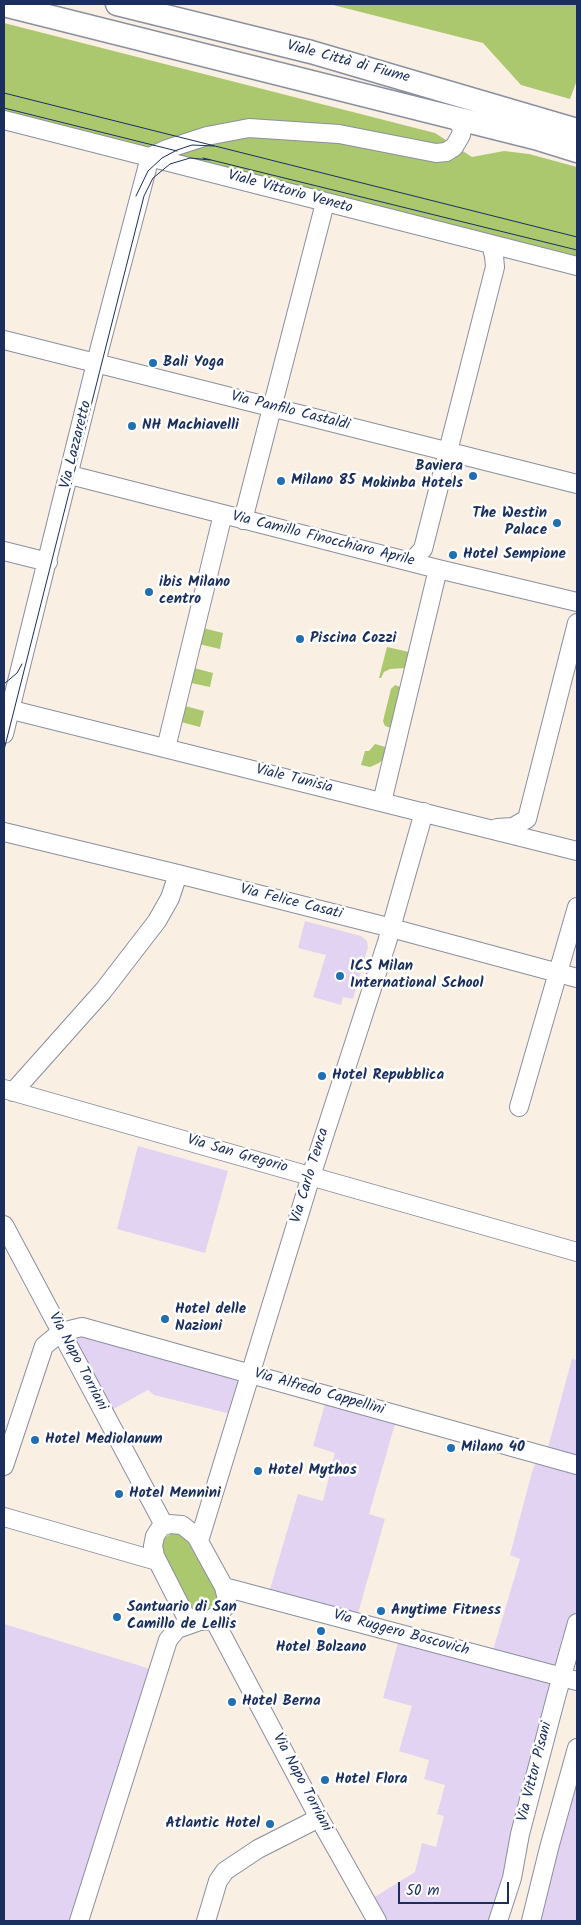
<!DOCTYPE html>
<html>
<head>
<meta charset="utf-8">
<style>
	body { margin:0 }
	#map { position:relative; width:581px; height:1925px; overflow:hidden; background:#faefe3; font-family:Kalam,sans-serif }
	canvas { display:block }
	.frame { position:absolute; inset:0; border:5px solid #1b2f5e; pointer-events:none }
	.scale { position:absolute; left:398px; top:1882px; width:111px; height:22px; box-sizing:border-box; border:2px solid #1b2f5e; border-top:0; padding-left:6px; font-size:15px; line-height:18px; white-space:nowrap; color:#1b2f5e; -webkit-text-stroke:4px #fff; paint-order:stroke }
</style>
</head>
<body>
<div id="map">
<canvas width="581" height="1925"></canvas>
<div class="frame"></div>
<div class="scale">50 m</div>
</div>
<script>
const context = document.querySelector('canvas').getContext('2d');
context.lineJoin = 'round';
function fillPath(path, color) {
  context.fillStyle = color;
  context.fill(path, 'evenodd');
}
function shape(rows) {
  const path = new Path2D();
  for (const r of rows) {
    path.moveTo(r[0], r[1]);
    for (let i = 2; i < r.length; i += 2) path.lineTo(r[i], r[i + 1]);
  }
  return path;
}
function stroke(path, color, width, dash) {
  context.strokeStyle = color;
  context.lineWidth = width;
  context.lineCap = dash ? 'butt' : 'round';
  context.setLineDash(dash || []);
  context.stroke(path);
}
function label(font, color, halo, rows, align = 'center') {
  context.font = font + ' Kalam,sans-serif';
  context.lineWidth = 5;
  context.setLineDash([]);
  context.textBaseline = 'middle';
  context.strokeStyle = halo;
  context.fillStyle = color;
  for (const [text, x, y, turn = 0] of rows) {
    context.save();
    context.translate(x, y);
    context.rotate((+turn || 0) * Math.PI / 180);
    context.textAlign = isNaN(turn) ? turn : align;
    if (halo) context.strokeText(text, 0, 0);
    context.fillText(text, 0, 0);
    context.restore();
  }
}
fillPath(shape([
	[305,921,361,936,367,941,368,947,353,999,343,997,341,1005,313,997,326,955,298,948],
	[138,1146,228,1171,205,1253,117,1229],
	[90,1330,248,1375,235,1415,154,1395,148,1390,106,1413,63,1333],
	[572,1359,577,1360,577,1619,561,1676,491,1657,520,1559,510,1555,532,1472,538,1456,545,1458],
	[327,1397,397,1417,369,1514,385,1519,356,1620,268,1596,298,1494,323,1501,335,1453,313,1446],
	[4,1624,157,1671,79,1921,4,1921],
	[400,1635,561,1678,496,1921,380,1921,368,1901,415,1872,422,1843,436,1847,444,1816,437,1814,445,1785,424,1779,429,1760,399,1751,412,1706,383,1698],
	[577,1751,577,1921,532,1921]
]), '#e3d3f2');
fillPath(shape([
	[329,4,577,4,577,80,570,99,521,85,483,43],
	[4,23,435,133,472,157,504,151,529,154,577,167,577,256,4,114],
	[203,628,223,633,220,649,199,644],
	[387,647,409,652,405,668,390,669,384,672,381,678,379,678],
	[194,668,213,673,210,687,191,683],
	[395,685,403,688,394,729,385,726,383,721,391,689],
	[185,706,204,711,200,727,181,722],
	[375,744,389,748,385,758,379,763,370,767,361,765,365,751,369,751],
	[173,1532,186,1534,219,1593,218,1602,209,1612,197,1613,193,1611,161,1550,164,1539]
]), '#abc86f');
const minor = shape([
	[4,120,577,266],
	[150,157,167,149,207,136,249,128,339,134,436,153,446,152,454,147,461,135,462,129,456,118],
	[4,340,577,484],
	[70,475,438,569,577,602],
	[243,520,325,203],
	[4,551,48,562],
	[411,562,423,549,495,267,494,256,491,245],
	[4,708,577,851],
	[4,734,100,347,150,157],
	[166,748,223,514],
	[382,802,438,569],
	[497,828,513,827,527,819,577,623],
	[4,832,178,874,380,925,577,978],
	[4,1089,577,1252],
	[13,1092,103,991,157,921,170,898,178,874],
	[519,1107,577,907],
	[4,1225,164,1525],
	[4,1466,44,1346,61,1332,82,1327,577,1465],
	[4,1517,157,1561],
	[169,1524,182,1525,196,1536,224,1587,227,1599,225,1607,217,1616,205,1621,194,1621,185,1615,155,1556,153,1546,155,1536,161,1527,169,1524],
	[199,1541,311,1176,387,942,424,812],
	[224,1587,577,1681],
	[213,1618,319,1818,377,1921],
	[79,1921,168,1640,177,1629,197,1622],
	[206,1921,218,1881,225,1871,258,1849,319,1818],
	[498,1921,512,1878,520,1834,556,1697,577,1623],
	[531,1921,549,1848,577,1748]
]);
const major = shape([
	[117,4,311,52,577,130],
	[4,5,535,138,577,151]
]);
stroke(minor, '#8a8fa0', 20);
stroke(major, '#8a8fa0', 25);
stroke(minor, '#fff', 18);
stroke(major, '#fff', 22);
stroke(shape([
	[4,93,577,237],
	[4,108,177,151],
	[203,158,577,250],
	[136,196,148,171,162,158,177,150,192,145,214,146],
	[4,684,17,673,22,664],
	[4,750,144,196,153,178,170,164,190,158,210,160]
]), '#1b2f5e', 1);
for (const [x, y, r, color] of [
	[153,363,5,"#1f6fb2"],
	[132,426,5,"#1f6fb2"],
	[473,476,5,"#1f6fb2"],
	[281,481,5,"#1f6fb2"],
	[557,523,5,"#1f6fb2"],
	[453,555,5,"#1f6fb2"],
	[149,592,5,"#1f6fb2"],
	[300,639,5,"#1f6fb2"],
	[340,976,5,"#1f6fb2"],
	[322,1076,5,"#1f6fb2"],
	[165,1319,5,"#1f6fb2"],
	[35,1440,5,"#1f6fb2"],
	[451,1448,5,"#1f6fb2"],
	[258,1471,5,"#1f6fb2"],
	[119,1494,5,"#1f6fb2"],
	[381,1611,5,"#1f6fb2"],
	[117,1617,5,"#1f6fb2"],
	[321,1631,5,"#1f6fb2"],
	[232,1702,5,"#1f6fb2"],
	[325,1780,5,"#1f6fb2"],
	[270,1824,5,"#1f6fb2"]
]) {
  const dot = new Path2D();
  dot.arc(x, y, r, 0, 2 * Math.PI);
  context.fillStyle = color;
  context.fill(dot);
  stroke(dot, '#fff', 2);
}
label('15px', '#1b2f5e', '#fff', [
	["Viale Città di Fiume",348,63,15],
	["Viale Vittorio Veneto",290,193,15],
	["Via Panfilo Castaldi",290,412,14],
	["Via Lazzaretto",77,445,-76],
	["Via Camillo Finocchiaro Aprile",323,540,14],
	["Viale Tunisia",294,780,14],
	["Via Felice Casati",291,903,14],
	["Via San Gregorio",237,1155,16],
	["Via Carlo Tenca",311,1176,-73],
	["Via Napo Torriani",77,1362,62],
	["Via Alfredo Cappellini",319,1393,16],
	["Via Ruggero Boscovich",401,1634,15],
	["Via Vittor Pisani",536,1772,-76],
	["Via Napo Torriani",301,1783,62]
]);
label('bold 15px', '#1b2f5e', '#fff', [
	["Bali Yoga",163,363],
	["NH Machiavelli",142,426],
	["Baviera",463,467,"right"],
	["Mokinba Hotels",463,484,"right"],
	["Milano 85",291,481],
	["The Westin",547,514,"right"],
	["Palace",547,531,"right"],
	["Hotel Sempione",463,555],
	["ibis Milano",159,583],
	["centro",159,600],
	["Piscina Cozzi",310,639],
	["ICS Milan",350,967],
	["International School",350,984],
	["Hotel Repubblica",332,1076],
	["Hotel delle",175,1310],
	["Nazioni",175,1327],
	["Hotel Mediolanum",45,1440],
	["Milano 40",461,1448],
	["Hotel Mythos",268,1471],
	["Hotel Mennini",129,1494],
	["Santuario di San",127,1608],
	["Camillo de Lellis",127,1625],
	["Anytime Fitness",391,1611],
	["Hotel Bolzano",321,1648,"center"],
	["Hotel Berna",242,1702],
	["Hotel Flora",335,1780],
	["Atlantic Hotel",260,1824,"right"]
], 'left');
</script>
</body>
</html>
